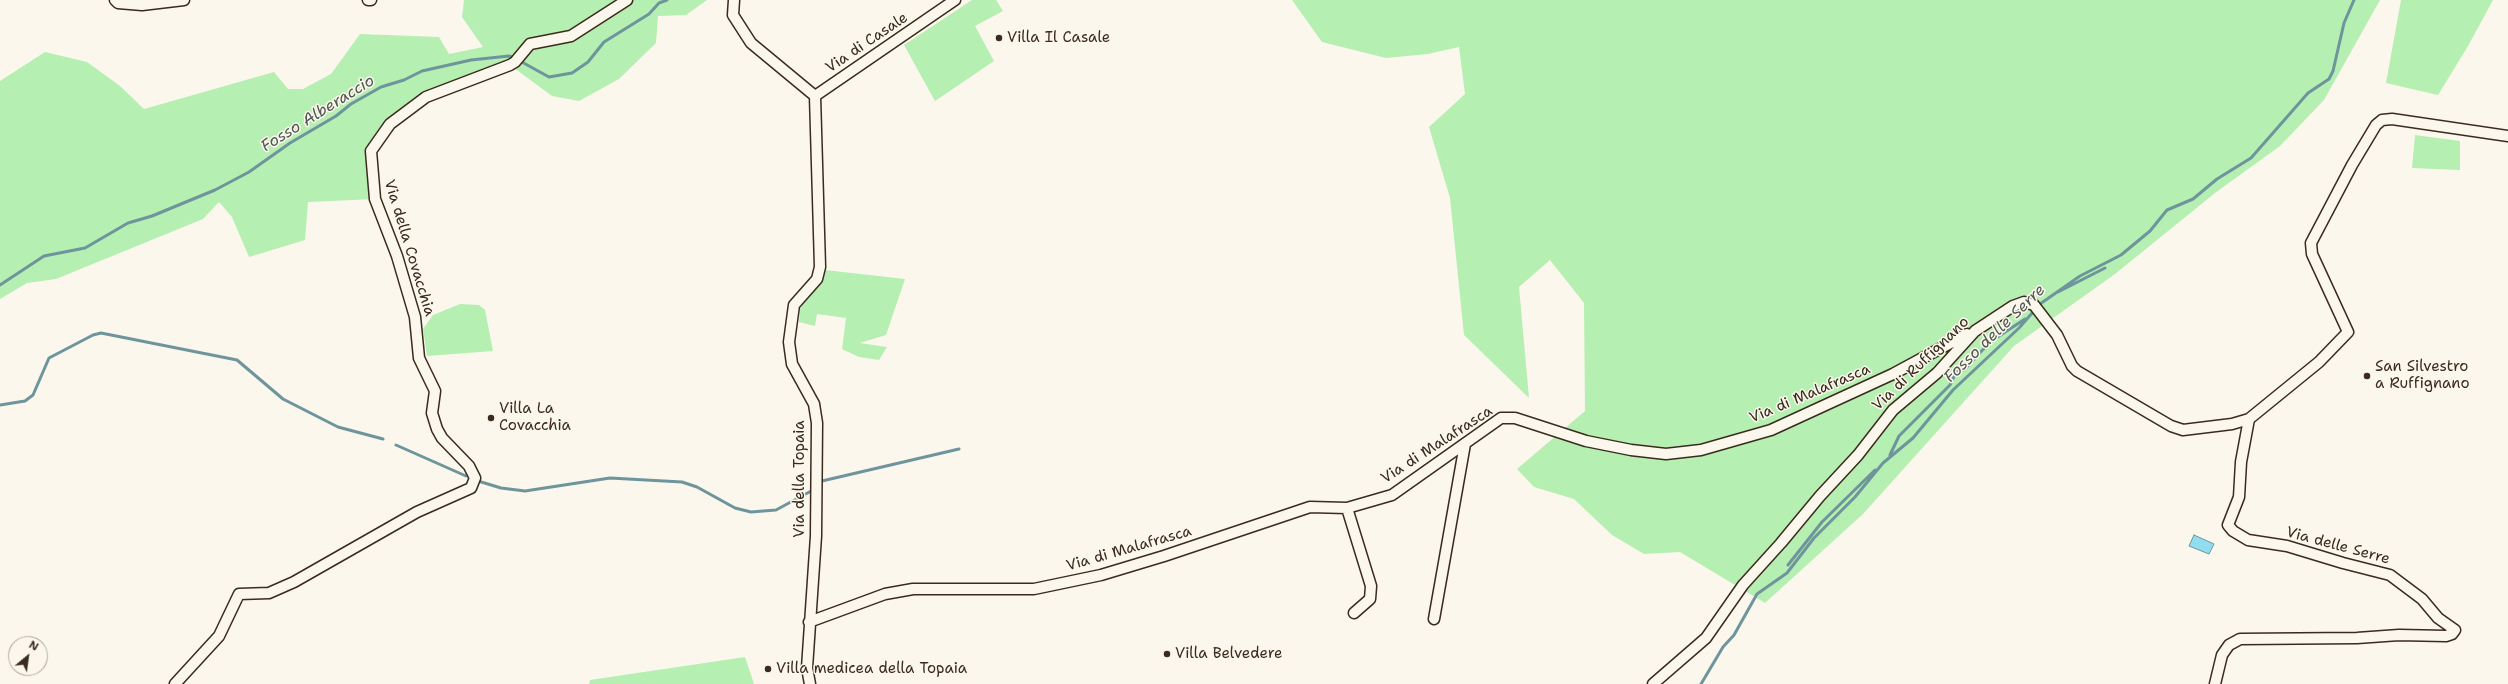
<!DOCTYPE html>
<style>
body{margin:0}
#map{position:relative;width:2508px;height:684px;overflow:hidden;background:#fbf7ec;font-family:"Shantell Sans",sans-serif}
canvas{display:block}
.north{position:absolute;left:8px;top:636px;width:40px;height:40px;box-sizing:border-box;background:#fbf7ec;border:1px solid #aea59a;border-radius:50%;rotate:29deg;font-size:11px;font-weight:700;line-height:16px;text-align:center;color:#3b2a1e}
.north::after{content:'';display:block;margin:auto;width:14px;height:18px;background:#3b2a1e;clip-path:polygon(50% 0,100% 100%,50% 72%,0 100%)}
</style>
<div id="map">
<canvas width="2508" height="684"></canvas>
<div class="north">N</div>
</div>
<script>
const context = document.querySelector('canvas').getContext('2d');
context.lineJoin = 'round';
function fillPath(path, color) {
  context.fillStyle = color;
  context.fill(path, 'evenodd');
}
function shape(rows) {
  const path = new Path2D();
  for (const r of rows) {
    path.moveTo(r[0], r[1]);
    for (let i = 2; i < r.length; i += 2) path.lineTo(r[i], r[i + 1]);
  }
  return path;
}
function trace(path, color, width, dash) {
  context.strokeStyle = color;
  context.lineWidth = width;
  context.lineCap = dash ? 'butt' : 'round';
  context.setLineDash(dash || []);
  context.stroke(path);
}
function label(font, color, halo, rows, align = 'center') {
  context.font = font + ' "Shantell Sans",sans-serif';
  context.lineWidth = 3;
  context.setLineDash([]);
  context.textBaseline = 'middle';
  context.strokeStyle = halo;
  context.fillStyle = color;
  for (const [text, x, y, turn = 0] of rows) {
    context.save();
    context.translate(x, y);
    context.rotate((+turn || 0) * Math.PI / 180);
    context.textAlign = isNaN(turn) ? turn : align;
    if (halo) context.strokeText(text, 0, 0);
    context.fillText(text, 0, 0);
    context.restore();
  }
}
fillPath(shape([
 [464,0,707,0,686,15,658,16,656,43,619,79,579,101,552,96,510,65,426,97,390,124,371,151,375,199,308,202,305,240,249,257,232,217,219,202,203,219,56,279,27,283,0,299,0,81,45,52,87,62,120,86,144,109,274,72,288,89,303,89,331,74,360,34,439,37,449,54,483,47,462,17],
 [972,0,996,0,1003,11,975,26,994,61,935,101,904,45],
 [1292,0,2380,0,2324,100,2280,146,2215,193,2115,274,2014,346,1863,514,1765,603,1680,552,1644,554,1612,535,1574,499,1534,487,1517,469,1585,411,1584,303,1550,260,1519,287,1529,398,1464,335,1450,198,1429,127,1465,94,1459,47,1428,54,1386,58,1322,42],
 [2401,0,2493,0,2468,46,2438,95,2386,83],
 [2415,135,2460,141,2460,170,2412,168],
 [825,270,905,279,886,335,860,343,887,347,879,360,859,357,842,349,846,318,817,314,815,326,799,322,800,309],
 [460,304,479,305,485,310,493,351,427,356,423,329,433,315],
 [745,657,754,684,589,684,590,680]
]), '#b6efb2');
const water = shape([
 [2194,535,2214,544,2209,554,2189,546,2194,535]
]);
fillPath(water, '#90ddf0');
trace(water, '#6e959c', 1);
trace(shape([
 [520,61,549,77,572,73,588,62,604,42,649,14,659,3,667,0],
 [0,285,44,256,85,248,128,223,152,216,215,190,249,172,290,143,336,116,351,104,381,87,404,80,422,71,471,60,509,56,515,58],
 [2058,292,2105,268],
 [0,405,25,401,33,395,49,358,93,335,101,333,237,360,283,399,338,427,383,439],
 [396,445,466,476],
 [1890,455,1899,436,1950,385,1957,370,1964,370,1990,342,2025,319],
 [478,481,501,488,525,491,610,478,682,482,697,487,735,508,751,512,776,510,813,490],
 [822,481,959,449],
 [1788,565,1822,522,1875,470],
 [1701,684,1723,647,1734,635,1757,594,1787,573,1814,538,1855,497,1883,463,1913,438,1953,390,2019,328,2040,304,2080,276,2121,255,2150,231,2167,210,2193,199,2217,179,2251,158,2308,93,2329,79,2333,71,2344,23,2354,0]
]), '#6e959c', 3);
const minor = shape([
 [115,0,118,3,142,5,184,0],
 [368,0,371,0],
 [734,0,733,15,751,43,815,96],
 [815,96,955,0],
 [1347,508,1371,586,1370,599,1354,613],
 [1434,619,1465,444],
 [809,622,885,594,913,589,1034,589,1101,575,1164,556,1310,507,1347,508,1392,495,1501,418,1515,418,1586,441,1631,450,1666,454,1701,450,1771,430,1893,374,1967,334],
 [175,684,219,636,239,594,269,593,294,582,417,512,471,488,475,478,469,466,442,438,437,429,432,413,435,391,419,358,415,317,397,256,375,199,371,151,390,124,426,97,510,65,515,62,530,44,571,36,627,0],
 [810,684,807,668,816,536,817,423,814,404,792,364,789,342,794,305,817,279,820,267,815,96],
 [1653,684,1706,638,1743,585,1781,543,1820,496,1858,455,1893,410,1937,373,1975,331,2013,306,2024,302,2034,305,2057,335,2072,366,2077,371,2171,426,2183,430,2232,424,2249,419,2319,362,2348,332,2312,254,2311,243,2352,165,2376,125,2382,120,2392,119,2508,136],
 [2215,684,2222,655,2229,645,2240,639,2357,638,2399,635,2446,636,2452,634,2455,630,2438,618,2422,599,2390,575,2343,563,2287,546,2248,540,2233,531,2228,525,2239,497,2241,462,2249,419]
]);
trace(minor, '#3b2a1e', 13);
trace(minor, '#fbf7ec', 10);
for (const [x, y, r, color] of [
 [999,38,4,"#3b2a1e"],
 [2367,376,4,"#3b2a1e"],
 [491,418,4,"#3b2a1e"],
 [1167,654,4,"#3b2a1e"],
 [768,669,4,"#3b2a1e"]
]) {
  const dot = new Path2D();
  dot.arc(x, y, r, 0, 2 * Math.PI);
  context.fillStyle = color;
  context.fill(dot);
  trace(dot, '#fbf7ec', 1.5);
}
label('15px', '#3b2a1e', '#fbf7ec', [
 ["Villa Il Casale",1007,38],
 ["San Silvestro",2375,367],
 ["a Ruffignano",2375,384],
 ["Villa La",499,409],
 ["Covacchia",499,426],
 ["Villa Belvedere",1175,654],
 ["Villa medicea della Topaia",776,669]
], 'left');
label('15px', '#3b2a1e', '#fbf7ec', [
 ["Via di Casale",867,43,-34],
 ["Via della Covacchia",409,248,73],
 ["Via di Ruffignano",1921,364,-44],
 ["Via di Malafrasca",1810,394,-23],
 ["Via di Malafrasca",1437,445,-33],
 ["Via della Topaia",800,479,-90],
 ["Via delle Serre",2338,546,15],
 ["Via di Malafrasca",1129,549,-16]
]);
label('italic 16px', '#505752', '#fbf7ec', [
 ["Fosso Alberaccio",318,114,-32],
 ["Fosso delle Serre",1995,334,-44]
]);
</script>
